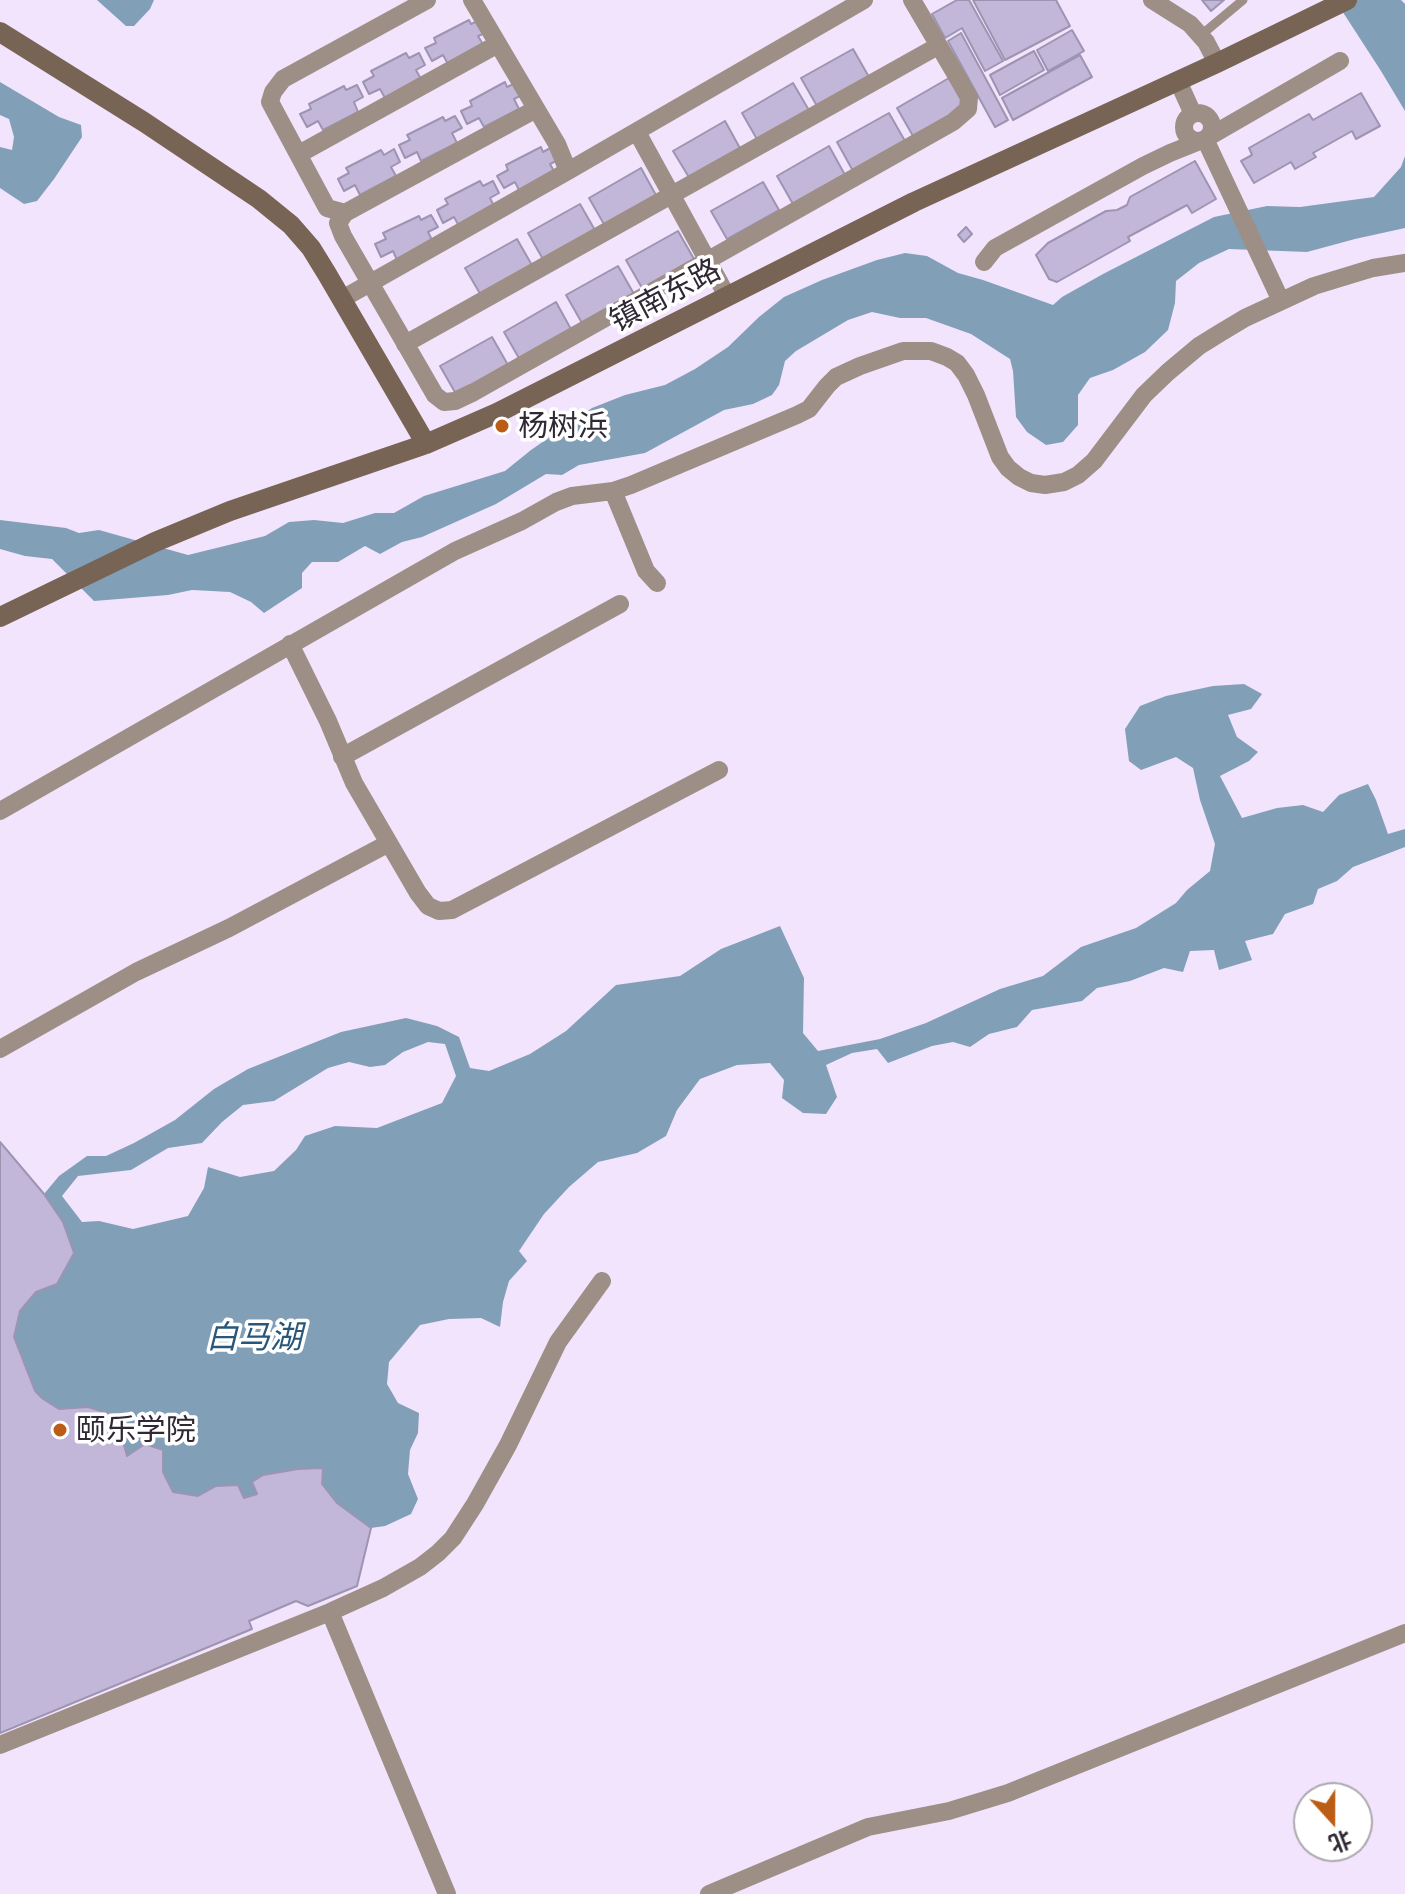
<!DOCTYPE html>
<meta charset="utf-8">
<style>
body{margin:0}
#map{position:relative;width:1405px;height:1894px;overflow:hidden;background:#f3e4fd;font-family:"Exo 2","Noto Sans SC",sans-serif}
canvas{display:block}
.north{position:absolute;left:1293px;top:1782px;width:80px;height:80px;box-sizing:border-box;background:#fff;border:2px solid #aca9ae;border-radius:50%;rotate:159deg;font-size:22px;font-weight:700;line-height:32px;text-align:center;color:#302935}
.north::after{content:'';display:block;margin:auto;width:28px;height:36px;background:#bb5d14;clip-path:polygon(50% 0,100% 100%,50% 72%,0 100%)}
</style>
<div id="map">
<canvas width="1405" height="1894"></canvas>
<div class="north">北</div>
</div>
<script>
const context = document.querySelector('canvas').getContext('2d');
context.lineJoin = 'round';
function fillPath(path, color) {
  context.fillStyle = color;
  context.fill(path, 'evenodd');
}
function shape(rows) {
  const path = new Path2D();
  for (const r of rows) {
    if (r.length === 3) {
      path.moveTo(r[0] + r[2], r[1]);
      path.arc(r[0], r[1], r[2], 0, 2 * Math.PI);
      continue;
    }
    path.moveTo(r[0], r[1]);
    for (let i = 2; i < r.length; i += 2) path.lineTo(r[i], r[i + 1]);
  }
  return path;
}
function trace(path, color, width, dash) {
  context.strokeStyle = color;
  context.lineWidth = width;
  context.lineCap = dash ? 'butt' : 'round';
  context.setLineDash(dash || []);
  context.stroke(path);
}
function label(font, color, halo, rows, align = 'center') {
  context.font = font + ' "Exo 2","Noto Sans SC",sans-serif';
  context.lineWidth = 7;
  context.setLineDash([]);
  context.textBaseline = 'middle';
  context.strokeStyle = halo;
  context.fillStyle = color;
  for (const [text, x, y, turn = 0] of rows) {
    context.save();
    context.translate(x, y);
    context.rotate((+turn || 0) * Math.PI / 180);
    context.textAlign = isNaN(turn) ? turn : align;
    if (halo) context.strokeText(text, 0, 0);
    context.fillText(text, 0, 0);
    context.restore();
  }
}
fillPath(shape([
 [97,0,154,0,150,9,134,26,126,26],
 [1335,0,1401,0,1405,4,1405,111,1381,71],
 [0,82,59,117,81,125,82,137,54,179,37,201,24,204,0,188,0,147,12,150,14,137,9,119,0,115],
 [1405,156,1405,228,1355,239,1307,252,1229,249,1199,263,1176,281,1175,303,1168,330,1145,352,1113,370,1090,378,1078,395,1078,425,1063,442,1046,445,1027,432,1016,417,1013,371,1010,359,971,334,926,318,900,318,872,312,848,320,796,351,785,361,779,385,772,395,753,404,724,410,645,453,579,465,562,475,546,474,496,504,422,537,402,542,380,554,365,546,338,562,312,562,302,573,302,588,264,613,251,602,230,592,192,590,168,595,94,601,52,559,25,556,0,549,0,520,66,528,79,533,99,530,188,555,265,536,289,522,314,520,343,523,375,513,394,513,424,496,505,471,531,450,592,408,625,395,665,385,695,369,728,347,759,317,784,297,822,280,877,260,905,253,927,256,958,273,983,280,1053,305,1062,297,1103,274,1214,217,1267,206,1300,207,1374,197,1401,167],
 [1244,684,1262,694,1251,709,1228,715,1237,737,1258,752,1249,761,1220,776,1242,818,1277,808,1303,805,1323,812,1339,795,1368,784,1376,800,1388,834,1405,829,1405,847,1353,867,1337,881,1318,889,1313,904,1285,914,1273,934,1245,941,1252,960,1219,970,1214,950,1190,951,1183,972,1164,968,1130,981,1097,988,1082,1001,1032,1010,1017,1027,989,1034,970,1047,953,1042,932,1046,888,1063,877,1049,852,1053,826,1065,837,1097,826,1114,803,1113,782,1098,784,1080,770,1063,737,1065,700,1079,677,1110,666,1136,637,1153,598,1162,569,1187,544,1214,519,1251,527,1261,509,1281,503,1302,500,1327,481,1318,449,1319,420,1325,389,1362,387,1384,398,1403,419,1413,418,1433,410,1450,408,1474,418,1499,411,1514,385,1526,371,1528,337,1503,322,1484,322,1468,298,1469,263,1475,252,1482,257,1494,244,1498,237,1485,216,1486,198,1496,173,1492,163,1472,163,1450,145,1444,127,1456,116,1416,88,1407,59,1409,43,1399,35,1391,14,1337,20,1311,36,1292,57,1284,73,1253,63,1222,44,1194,59,1176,87,1156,106,1156,134,1143,175,1120,214,1089,248,1069,341,1032,406,1018,437,1026,459,1037,470,1068,489,1071,530,1054,566,1031,616,985,680,976,721,949,780,926,804,978,803,1033,818,1051,880,1039,926,1023,1000,989,1043,976,1081,947,1136,928,1176,903,1187,890,1210,871,1215,844,1200,800,1193,768,1176,757,1141,770,1129,761,1125,729,1140,706,1166,696,1213,686],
 [428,1042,445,1044,456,1076,442,1103,377,1128,335,1126,305,1136,296,1150,274,1171,240,1177,208,1167,204,1188,188,1216,133,1229,99,1221,82,1222,62,1196,78,1176,131,1170,168,1148,202,1143,222,1122,243,1105,274,1101,328,1068,349,1062,370,1067,385,1065,403,1052]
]), '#829fb8');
const building = shape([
 [957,0,969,0,1003,61,985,71,962,28,945,38,932,14,957,0],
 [973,0,1056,0,1070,26,1005,60,973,0],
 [1202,0,1224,0,1211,11,1202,0],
 [482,19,488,32,478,36,484,46,448,64,443,55,432,61,425,48,436,43,434,38,469,20,471,24,482,19],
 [1072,30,1084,51,1048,71,1037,50,1072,30],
 [961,33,1008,120,995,127,948,41,961,33],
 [853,49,869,77,817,106,801,78,853,49],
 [1034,51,1044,70,1000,95,990,75,1034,51],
 [406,53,409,58,419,53,425,65,416,70,421,79,385,98,380,89,369,94,363,82,374,76,371,71,406,53],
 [1080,55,1092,77,1013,120,1002,98,1080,55],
 [949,78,965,107,913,136,897,108,949,78],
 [505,82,507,87,518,82,524,94,514,99,519,109,484,127,479,118,467,124,461,111,472,106,470,101,505,82],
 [793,83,810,112,758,141,742,113,793,83],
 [357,85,363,97,354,102,358,112,323,130,318,121,307,127,300,114,311,109,309,104,344,86,346,90,357,85],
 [1361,93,1380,126,1356,139,1352,131,1313,153,1316,157,1295,169,1291,162,1254,183,1241,161,1252,155,1249,148,1309,114,1313,120,1361,93],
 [889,113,905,141,853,171,837,142,889,113],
 [455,116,462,128,452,133,457,143,421,161,417,152,405,158,399,145,410,140,407,135,443,117,445,121,455,116],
 [725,121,741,150,690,179,673,151,725,121],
 [554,146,560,159,550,164,555,173,520,192,515,182,504,188,497,176,508,170,506,165,541,147,543,152,554,146],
 [829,146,845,175,793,204,777,176,829,146],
 [394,149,400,162,391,167,396,176,360,195,355,185,344,191,338,179,349,173,346,168,381,150,384,155,394,149],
 [1195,161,1216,199,1192,213,1187,205,1128,237,1130,241,1057,282,1049,279,1036,255,1048,243,1106,211,1117,210,1127,205,1130,197,1195,161],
 [641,168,657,197,605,226,589,198,641,168],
 [480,181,483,186,493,181,499,193,490,198,495,208,459,226,454,217,443,223,437,210,448,204,445,199,480,181],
 [763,182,779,210,727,239,711,211,763,182],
 [580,204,596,232,544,261,528,233,580,204],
 [431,215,438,227,428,232,433,242,397,260,393,251,381,257,375,244,386,239,383,233,419,216,421,220,431,215],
 [966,227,972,234,964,242,958,235,966,227],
 [678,231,694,259,642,288,626,260,678,231],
 [517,239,533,267,482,297,465,268,517,239],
 [618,266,634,294,582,323,566,295,618,266],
 [556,302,572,331,520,360,504,332,556,302],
 [492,337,508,365,456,394,440,366,492,337],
 [0,1142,44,1194,63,1222,74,1253,57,1284,36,1292,20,1311,14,1337,35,1391,43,1399,59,1409,88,1407,116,1416,127,1456,145,1444,163,1450,163,1472,173,1492,198,1496,216,1486,238,1485,244,1498,257,1494,252,1482,263,1475,298,1469,323,1468,322,1484,337,1503,371,1528,357,1586,308,1606,296,1601,249,1621,252,1629,0,1733,0,1142]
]);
fillPath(building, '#c2b7d9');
trace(building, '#9d94b2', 2);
trace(shape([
 [1200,36,1243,0]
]), '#9d8f85', 9);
trace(shape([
 [472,0,557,144,568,171],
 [1152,0,1190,24,1206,42,1217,63],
 [1178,81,1193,114],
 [536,109,345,213,338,223,343,236,435,395,444,402,455,401,474,392,953,122,968,109,969,97,912,0],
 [1198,127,14],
 [637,132,727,296],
 [1205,139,1281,301],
 [299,154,498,44],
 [345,213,327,208,270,102,273,92,283,79,427,0],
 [984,262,995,248,1143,166,1170,153,1205,139,1340,61],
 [342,299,568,171,864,0],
 [405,344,938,46],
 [613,491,646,571,657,583],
 [290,644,328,721,354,783,418,893,428,906,439,911,452,910,719,770],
 [342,757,620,604],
 [0,811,455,551,522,521,556,502,572,496,613,491,631,485,797,415,809,409,827,386,836,377,860,366,903,351,931,351,947,357,957,363,966,375,976,395,1000,457,1008,468,1019,477,1031,483,1045,485,1064,482,1078,475,1094,461,1144,395,1168,372,1199,346,1220,333,1245,318,1314,286,1373,268,1405,263],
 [0,1049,136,972,229,928,389,843],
 [330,1612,447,1894],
 [0,1745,330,1612,383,1588,420,1567,438,1553,453,1538,475,1504,508,1445,558,1342,602,1281],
 [709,1894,868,1827,949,1811,1008,1793,1405,1633]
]), '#9d8f85', 18);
trace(shape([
 [0,32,144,122,259,199,291,225,311,248,327,274,426,444],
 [0,617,155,542,230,511,426,444,497,413,914,202,1217,63,1347,0]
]), '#776455', 20);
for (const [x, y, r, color] of [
 [502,426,8,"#bb5d14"],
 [60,1430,8,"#bb5d14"]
]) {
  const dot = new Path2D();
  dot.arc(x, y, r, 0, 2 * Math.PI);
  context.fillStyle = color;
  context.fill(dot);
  trace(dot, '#fff', 3);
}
label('30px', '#302935', '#fff', [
 ["镇南东路",665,295,-28]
]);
label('30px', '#302935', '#fff', [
 ["杨树浜",518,426],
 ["颐乐学院",76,1430]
], 'left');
label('italic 32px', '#29577b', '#fff', [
 ["白马湖",254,1337]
]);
</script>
